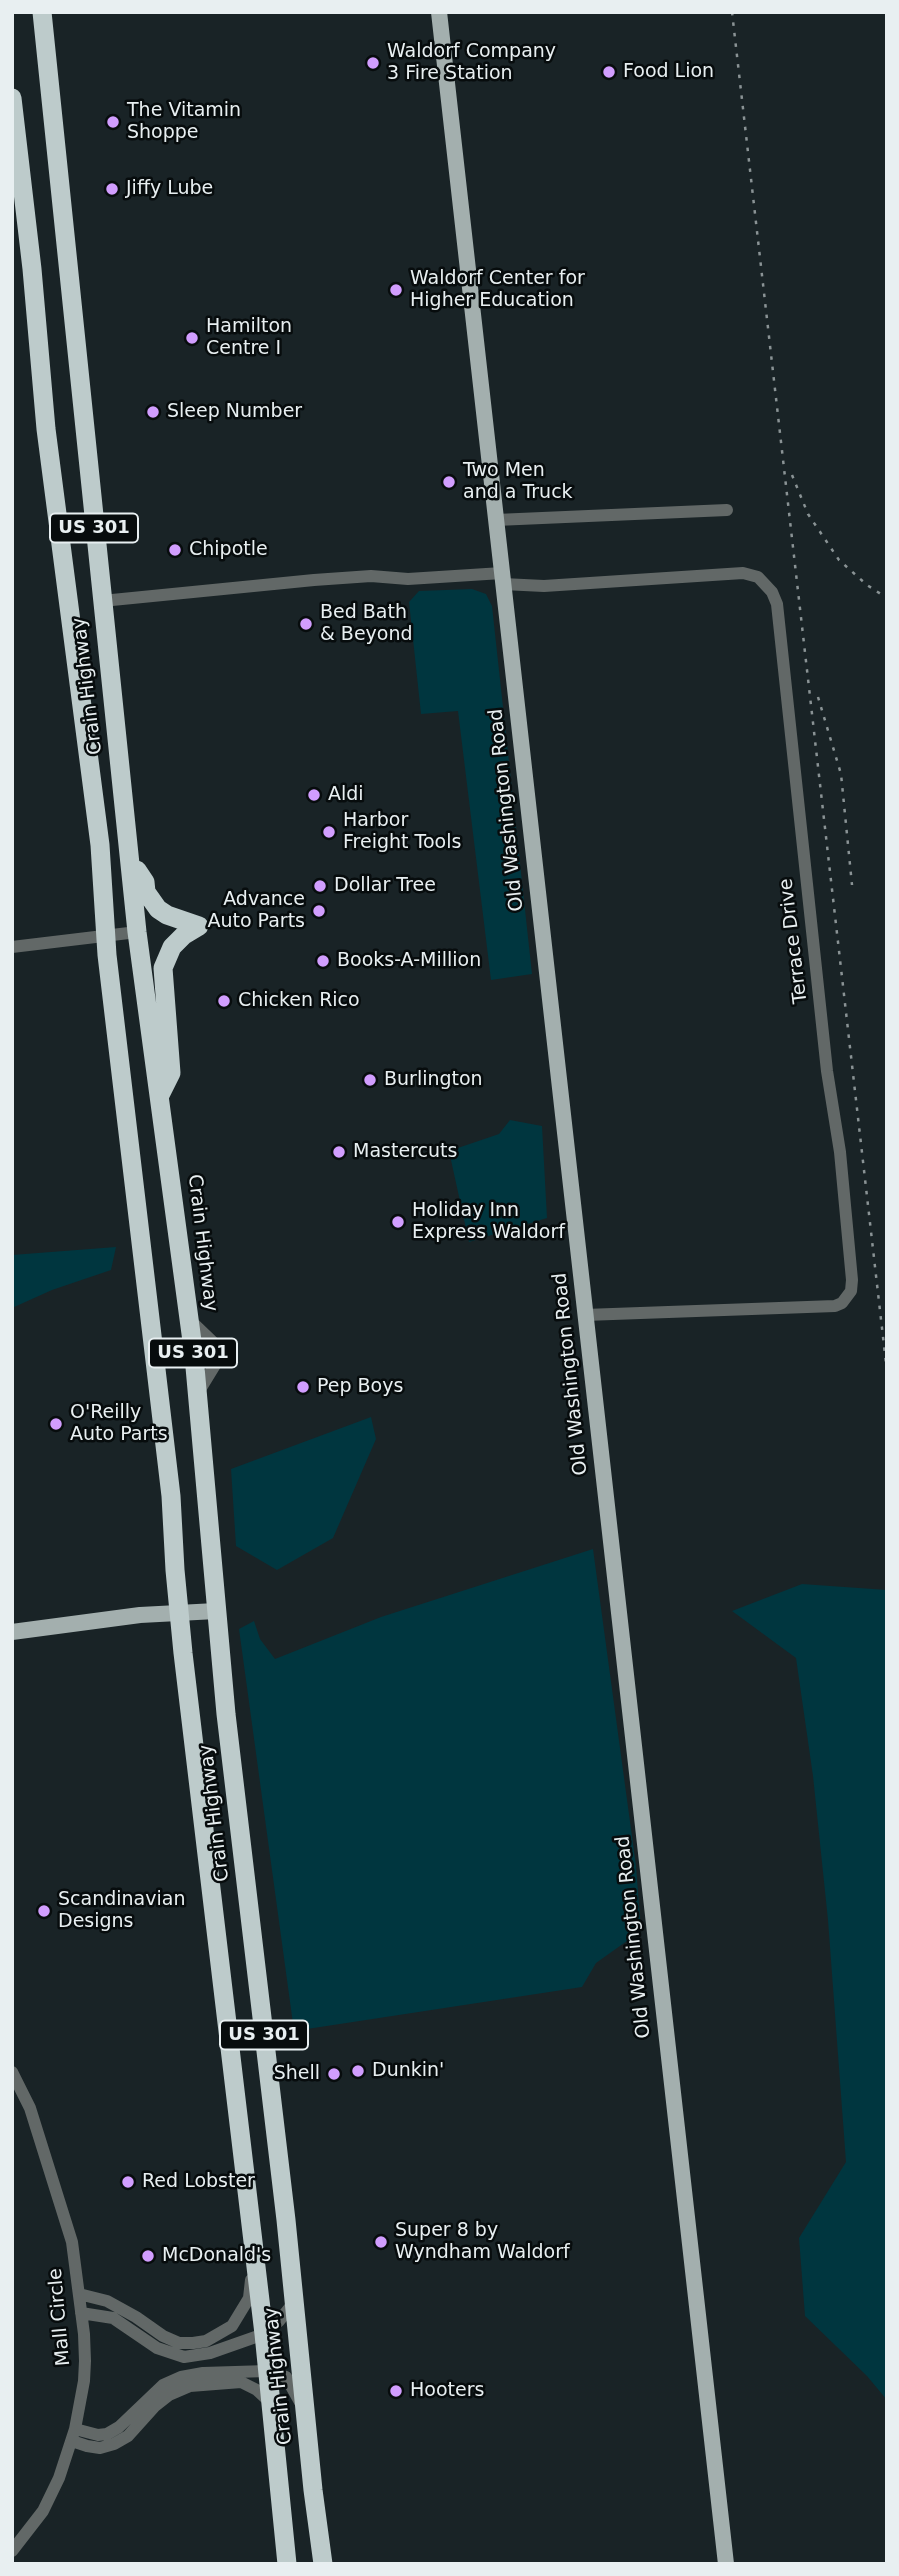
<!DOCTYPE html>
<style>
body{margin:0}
#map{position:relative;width:899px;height:2576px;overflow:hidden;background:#192326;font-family:"DejaVu Sans",sans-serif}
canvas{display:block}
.frame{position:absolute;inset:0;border:14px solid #e8eff1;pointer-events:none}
</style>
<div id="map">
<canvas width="899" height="2576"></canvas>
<div class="frame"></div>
</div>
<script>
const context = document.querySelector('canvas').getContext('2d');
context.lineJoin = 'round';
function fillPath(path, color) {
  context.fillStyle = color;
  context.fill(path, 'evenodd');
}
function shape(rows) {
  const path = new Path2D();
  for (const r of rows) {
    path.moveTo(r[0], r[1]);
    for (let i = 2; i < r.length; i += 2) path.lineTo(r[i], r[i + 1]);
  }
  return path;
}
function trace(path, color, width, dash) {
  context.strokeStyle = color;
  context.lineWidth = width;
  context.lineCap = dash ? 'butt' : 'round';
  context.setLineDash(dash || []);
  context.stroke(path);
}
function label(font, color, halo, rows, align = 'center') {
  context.font = font + ' "DejaVu Sans",sans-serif';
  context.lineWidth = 5;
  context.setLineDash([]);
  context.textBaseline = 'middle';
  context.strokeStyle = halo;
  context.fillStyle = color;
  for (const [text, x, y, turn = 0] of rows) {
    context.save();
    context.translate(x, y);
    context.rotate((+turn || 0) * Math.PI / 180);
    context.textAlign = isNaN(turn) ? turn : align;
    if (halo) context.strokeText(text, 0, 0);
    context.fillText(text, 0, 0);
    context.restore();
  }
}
fillPath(shape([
 [472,589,486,594,492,606,532,974,491,980,458,711,421,714,409,602,419,591],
 [510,1120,542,1126,547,1218,469,1242,449,1151,499,1134],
 [116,1247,111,1270,52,1290,12,1308,12,1255],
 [371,1417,376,1439,333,1538,277,1570,236,1546,231,1469],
 [593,1549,636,1866,641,1931,596,1963,582,1987,294,2031,239,1629,254,1621,260,1639,275,1659,381,1617],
 [802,1584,887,1590,887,2400,867,2376,805,2316,799,2238,846,2162,828,1920,813,1776,796,1658,732,1611]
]), '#00363f');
trace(shape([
 [496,520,727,510],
 [503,584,544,586,743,573,758,577,772,592,777,604,827,1071,840,1152,852,1280,851,1291,842,1303,835,1306,585,1315],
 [102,601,314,580,371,576,408,579,502,573],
 [12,947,137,932],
 [190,1320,215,1344,228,1349,218,1360,199,1391],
 [12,2072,30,2108,72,2242,84,2334,85,2361,84,2381,75,2429,59,2478,43,2511,12,2551],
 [79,2294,107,2301,136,2317,163,2336,179,2343,193,2343,206,2341,232,2326,249,2298,251,2280],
 [81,2313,113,2318,157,2348,184,2357,210,2353,264,2334,279,2321,295,2301],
 [75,2429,98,2435,107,2434,119,2427,163,2385,181,2377,203,2373,267,2371,286,2377,300,2402],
 [72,2441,87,2446,100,2448,114,2444,128,2436,155,2406,169,2395,190,2386,241,2382,257,2390,270,2402]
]), '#626867', 12);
trace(shape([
 [439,12,726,2564],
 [12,1632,140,1615,216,1611]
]), '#a3afae', 16);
trace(shape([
 [42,12,137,932,194,1356,226,1714,286,2220,313,2490,323,2564],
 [12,98,32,269,46,429,100,845,107,955,171,1496,175,1570,183,1653,264,2334,287,2564],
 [137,870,145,882,146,892,158,909,167,915,199,926],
 [159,1097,171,1073,163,968,172,947,184,935,199,926]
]), '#bdcbcb', 19);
trace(shape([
 [732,12,887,1372],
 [792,475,808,514,839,560,867,585,887,598],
 [818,697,841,774,852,885]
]), '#8a9395', 2.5, [3.5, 7]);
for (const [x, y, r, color] of [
 [373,63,7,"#d19dfe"],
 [609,72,7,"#d19dfe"],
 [113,122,7,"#d19dfe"],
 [112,189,7,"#d19dfe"],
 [396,290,7,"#d19dfe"],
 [192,338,7,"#d19dfe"],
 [153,412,7,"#d19dfe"],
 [449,482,7,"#d19dfe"],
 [175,550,7,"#d19dfe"],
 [306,624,7,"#d19dfe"],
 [314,795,7,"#d19dfe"],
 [329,832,7,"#d19dfe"],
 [320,886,7,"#d19dfe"],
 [319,911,7,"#d19dfe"],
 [323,961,7,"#d19dfe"],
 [224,1001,7,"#d19dfe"],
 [370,1080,7,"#d19dfe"],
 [339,1152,7,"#d19dfe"],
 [398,1222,7,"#d19dfe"],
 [303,1387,7,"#d19dfe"],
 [56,1424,7,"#d19dfe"],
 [44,1911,7,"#d19dfe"],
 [358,2071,7,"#d19dfe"],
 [334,2074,7,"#d19dfe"],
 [128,2182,7,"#d19dfe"],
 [381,2242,7,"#d19dfe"],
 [148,2256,7,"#d19dfe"],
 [396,2391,7,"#d19dfe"]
]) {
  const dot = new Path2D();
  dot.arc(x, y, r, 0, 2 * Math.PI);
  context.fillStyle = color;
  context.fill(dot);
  trace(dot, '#070c0d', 2.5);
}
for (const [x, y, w] of [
 [94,528,88],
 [193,1353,88],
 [264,2035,88]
]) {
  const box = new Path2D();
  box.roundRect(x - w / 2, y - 14.5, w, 29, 5);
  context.fillStyle = '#070c0d';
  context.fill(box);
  trace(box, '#e8eff1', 2);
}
label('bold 18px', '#e8eff1', null, [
 ["US 301",94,528],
 ["US 301",193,1353],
 ["US 301",264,2035]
]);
label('19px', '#e8eff1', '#070c0d', [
 ["Waldorf Company",387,52],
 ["3 Fire Station",387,74],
 ["Food Lion",623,72],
 ["The Vitamin",127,111],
 ["Shoppe",127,133],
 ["Jiffy Lube",126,189],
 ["Waldorf Center for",410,279],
 ["Higher Education",410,301],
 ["Hamilton",206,327],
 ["Centre I",206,349],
 ["Sleep Number",167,412],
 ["Two Men",463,471],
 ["and a Truck",463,493],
 ["Chipotle",189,550],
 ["Bed Bath",320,613],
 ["& Beyond",320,635],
 ["Aldi",328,795],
 ["Harbor",343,821],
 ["Freight Tools",343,843],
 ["Dollar Tree",334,886],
 ["Advance",305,900,"right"],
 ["Auto Parts",305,922,"right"],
 ["Books-A-Million",337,961],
 ["Chicken Rico",238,1001],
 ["Burlington",384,1080],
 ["Mastercuts",353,1152],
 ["Holiday Inn",412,1211],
 ["Express Waldorf",412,1233],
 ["Pep Boys",317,1387],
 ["O'Reilly",70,1413],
 ["Auto Parts",70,1435],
 ["Scandinavian",58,1900],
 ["Designs",58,1922],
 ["Dunkin'",372,2071],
 ["Shell",320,2074,"right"],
 ["Red Lobster",142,2182],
 ["Super 8 by",395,2231],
 ["Wyndham Waldorf",395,2253],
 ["McDonald's",162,2256],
 ["Hooters",410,2391]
], 'left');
label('19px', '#e8eff1', '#070c0d', [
 ["Crain Highway",88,686,-97],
 ["Old Washington Road",507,810,-96],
 ["Terrace Drive",794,941,-97],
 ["Crain Highway",202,1243,83],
 ["Old Washington Road",571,1374,-96],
 ["Crain Highway",215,1813,-97],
 ["Old Washington Road",634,1937,-96],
 ["Mall Circle",60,2317,-95],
 ["Crain Highway",279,2376,-96]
]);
</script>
